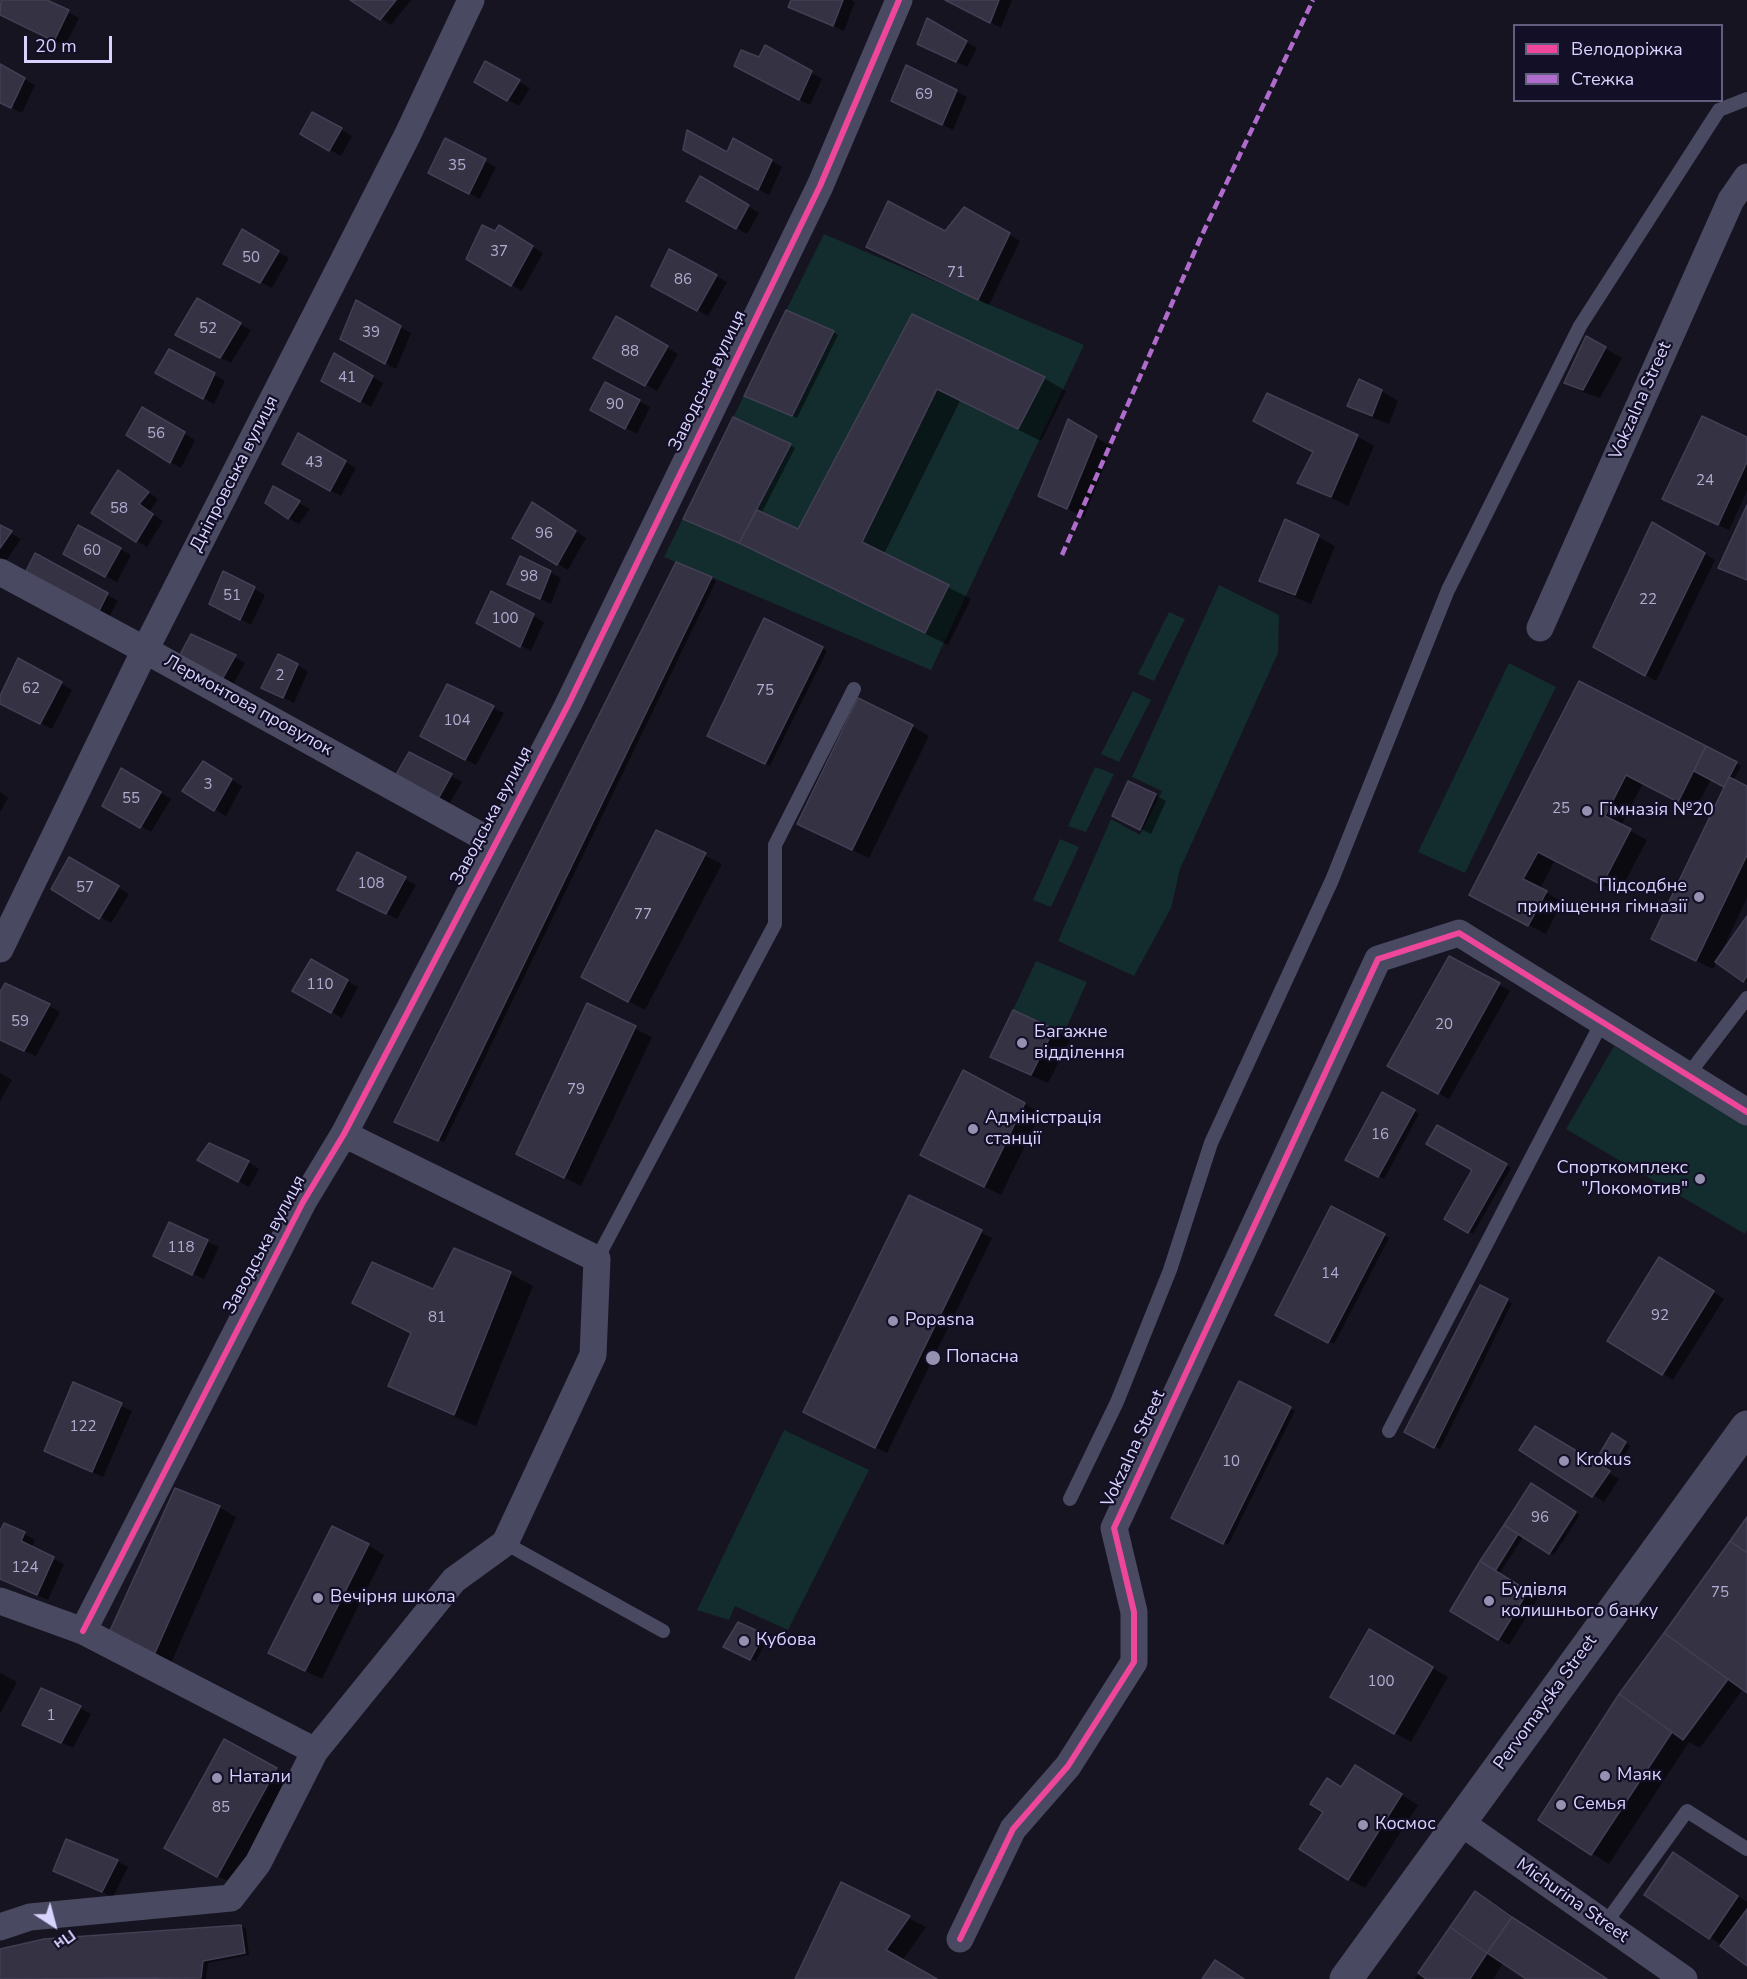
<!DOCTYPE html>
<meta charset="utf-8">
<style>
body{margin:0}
#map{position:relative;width:1747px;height:1979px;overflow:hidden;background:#161421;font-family:"Nunito Sans",sans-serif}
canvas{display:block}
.legend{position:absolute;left:1513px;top:24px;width:210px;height:78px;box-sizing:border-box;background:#130f26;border:2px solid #625e7d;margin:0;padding:8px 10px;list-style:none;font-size:18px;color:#d9d4ff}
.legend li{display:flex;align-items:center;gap:12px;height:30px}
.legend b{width:30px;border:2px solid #625e7d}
.north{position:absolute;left:24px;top:1895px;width:60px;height:60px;-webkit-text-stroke:4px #130f26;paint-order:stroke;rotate:144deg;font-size:16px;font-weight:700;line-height:24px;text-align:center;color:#d9d4ff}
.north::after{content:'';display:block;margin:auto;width:21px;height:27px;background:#d9d4ff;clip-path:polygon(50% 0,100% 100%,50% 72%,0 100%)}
.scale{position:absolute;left:24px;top:36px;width:88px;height:27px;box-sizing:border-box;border:3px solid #d9d4ff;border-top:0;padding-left:8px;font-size:18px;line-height:21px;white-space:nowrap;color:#d9d4ff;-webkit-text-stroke:4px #130f26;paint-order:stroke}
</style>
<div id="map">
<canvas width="1747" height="1979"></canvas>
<ul class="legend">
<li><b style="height:8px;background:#ed469a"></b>Велодоріжка</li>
<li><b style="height:8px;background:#b06ccc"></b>Стежка</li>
</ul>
<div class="north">Пн</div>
<div class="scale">20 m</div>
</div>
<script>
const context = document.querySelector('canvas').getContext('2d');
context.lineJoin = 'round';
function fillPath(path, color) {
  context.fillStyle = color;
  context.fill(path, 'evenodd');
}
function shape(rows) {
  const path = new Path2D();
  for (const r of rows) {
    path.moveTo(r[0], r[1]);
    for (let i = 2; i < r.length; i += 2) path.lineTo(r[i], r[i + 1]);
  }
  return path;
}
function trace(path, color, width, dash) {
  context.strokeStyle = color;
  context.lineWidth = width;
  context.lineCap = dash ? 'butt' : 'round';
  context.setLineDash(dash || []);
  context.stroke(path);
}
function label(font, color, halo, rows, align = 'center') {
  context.font = font + ' "Nunito Sans",sans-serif';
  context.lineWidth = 4.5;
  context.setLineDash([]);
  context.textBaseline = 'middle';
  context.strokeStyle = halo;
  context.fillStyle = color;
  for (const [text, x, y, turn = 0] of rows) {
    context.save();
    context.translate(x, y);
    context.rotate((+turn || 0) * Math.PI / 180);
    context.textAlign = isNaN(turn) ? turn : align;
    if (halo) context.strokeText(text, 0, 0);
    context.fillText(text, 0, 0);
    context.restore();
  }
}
fillPath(shape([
 [824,234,1084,345,931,670,664,557],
 [1219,585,1279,615,1278,653,1180,869,1171,908,1134,976,1058,941,1111,819,1140,835,1162,791,1132,777],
 [1169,612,1185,619,1154,681,1138,674],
 [1509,663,1556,687,1465,873,1418,852],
 [1133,691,1151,700,1119,762,1101,754],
 [1095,767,1114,774,1086,832,1068,826],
 [1060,839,1079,847,1051,907,1033,900],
 [1036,961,1087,982,1064,1033,1013,1010],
 [1614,1046,1747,1124,1747,1230,1745,1234,1566,1129],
 [784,1430,869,1470,788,1630,735,1606,729,1620,697,1610]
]), '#132c2d');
fillPath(shape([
 [3,0,44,0,79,18,65,46,0,14,0,6],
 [353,0,411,0,391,25],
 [793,0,851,0,855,2,844,31,790,6],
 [948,0,1012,0,1001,28],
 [927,20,977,48,967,67,919,44],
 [765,47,822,79,810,105,746,72,759,59],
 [486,63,530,88,519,106,476,82],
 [0,66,35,85,22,113,0,102],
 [956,91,967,97,953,130,904,106],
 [313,114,352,136,341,156,302,134],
 [446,140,496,167,480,199,440,179],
 [734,140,782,167,769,195,695,156,728,155],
 [701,178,759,213,747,234,688,200],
 [964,209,1020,241,989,305,878,252,945,233],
 [499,227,543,253,522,291,468,258],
 [242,231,289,258,272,288,236,270],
 [716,276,727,282,708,316,653,285],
 [197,300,251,330,231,363,187,341],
 [357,302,411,333,396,369,342,339],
 [913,316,1044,378,1066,391,1041,441,960,401,884,554,971,599,948,645,745,545,690,521,790,445,795,448,761,514,799,531],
 [617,318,678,354,657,391,605,363],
 [833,332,838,335,797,418,750,398],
 [1587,338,1622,358,1600,398,1583,392,1566,382],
 [334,355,383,383,371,407,323,380],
 [157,372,214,375,225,381,214,404],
 [1381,391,1398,401,1389,424,1365,415,1348,406],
 [639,401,650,407,637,434,592,409],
 [143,409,195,440,181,468,170,462],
 [1069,421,1112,447,1084,517,1040,495],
 [298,435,356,468,341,496,284,464],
 [1357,436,1374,446,1348,506,1299,482,1314,452],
 [1747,439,1747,491,1729,530,1675,505],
 [129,478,158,499,149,512,163,521,147,547,137,541],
 [273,488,310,509,299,524,288,518],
 [543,510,586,538,568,570,514,537],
 [1286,521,1335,546,1311,604,1278,590,1261,580],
 [1653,524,1715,560,1656,681,1595,646],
 [0,527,21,539,5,562,0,559],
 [79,527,131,555,117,582,75,560],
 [36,555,118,601,108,619],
 [550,572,561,578,551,604,520,589],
 [711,578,716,581,444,1142,400,1124],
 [254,589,265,595,251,625,211,603],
 [533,616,544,622,531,651,478,622],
 [822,648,827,651,770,766,713,738],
 [279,656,308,671,294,703,274,693],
 [235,657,245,663,231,688,189,666],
 [19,660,72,690,52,729,0,703],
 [1580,683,1741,766,1733,781,1747,787,1747,898,1721,953,1722,954,1747,918,1747,982,1717,961,1713,969,1653,939,1726,787,1711,779,1695,810,1643,783,1621,826,1647,840,1619,893,1555,860,1540,889,1562,902,1546,934,1487,904],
 [448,686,504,713,476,765,433,741],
 [912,726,929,736,869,858,815,833],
 [410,754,462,782,448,806,396,778],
 [204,763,242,786,226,816,184,790],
 [122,770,171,799,151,832,104,805],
 [0,792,8,798,0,812],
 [1155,795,1166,801,1151,834,1125,821],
 [657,832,722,864,645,1010,600,986],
 [357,854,416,885,397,919,350,895],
 [69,859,129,894,111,923,53,888],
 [1450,958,1510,991,1449,1099,1389,1066],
 [312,961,358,987,342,1018,294,990],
 [0,995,49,1006,60,1012,36,1056,0,1040],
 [588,1005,652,1037,581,1186,518,1154],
 [1053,1030,1070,1040,1048,1083,1009,1066,992,1056],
 [964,1072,1041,1113,1001,1195,922,1155],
 [0,1073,12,1080,0,1101],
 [1383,1094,1419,1114,1384,1179,1347,1159],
 [1437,1127,1511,1168,1473,1234,1446,1219,1474,1170],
 [200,1160,248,1162,259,1169,249,1187],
 [910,1197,992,1238,887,1453,815,1418],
 [1332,1208,1389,1238,1334,1344,1277,1314],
 [169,1224,219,1247,204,1279,166,1262],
 [454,1250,511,1274,533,1286,476,1426,412,1398,390,1385],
 [1670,1265,1724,1299,1673,1380,1609,1340],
 [1481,1287,1512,1303,1440,1449,1406,1431],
 [1240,1383,1295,1411,1228,1545,1178,1520],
 [74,1384,132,1411,103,1477,57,1456],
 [1535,1428,1619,1479,1604,1502,1593,1495],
 [1613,1436,1630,1446,1619,1465,1601,1454],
 [1532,1485,1580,1515,1554,1555,1524,1536,1499,1574,1538,1598,1509,1645,1452,1611],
 [219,1507,236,1517,171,1663,110,1635],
 [1747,1519,1747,1692,1743,1689,1700,1748,1689,1742,1609,1864,1540,1820],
 [24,1534,35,1540,31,1548,64,1564,48,1600,0,1579,0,1535],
 [368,1545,384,1555,322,1679,287,1662],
 [738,1624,768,1638,756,1661,730,1650],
 [1369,1631,1448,1677,1411,1742,1332,1697],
 [0,1673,17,1682,0,1714],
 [80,1708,91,1714,73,1748,34,1730],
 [225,1741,293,1779,234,1885,166,1847],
 [1372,1776,1418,1805,1365,1888,1348,1879,1342,1788],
 [117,1861,128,1867,113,1897,54,1871],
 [1690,1864,1747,1902,1747,1964,1710,1937],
 [842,1884,926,1927,902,1961,933,1979,796,1979],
 [1475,1893,1492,1902,1607,1979,1529,1979,1504,1962,1493,1979,1415,1979],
 [241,1926,246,1929,249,1955,208,1963,206,1979,0,1979,0,1950]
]), '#0007');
const building = shape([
 [1,0,47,0,69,10,54,41,0,15,1,0],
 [350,0,396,0,380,20,350,0],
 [791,0,843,0,833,26,788,7,791,0],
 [945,0,999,0,990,23,945,0],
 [927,18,967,41,956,62,917,44,927,18],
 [765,45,812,71,799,100,734,66,741,50,759,57,765,45],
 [485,61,520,80,507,101,474,82,485,61],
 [0,64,25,78,11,108,0,103,0,64],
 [906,65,957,90,942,125,891,101,906,65],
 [312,112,342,128,329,151,300,134,312,112],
 [687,130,727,152,733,138,772,160,758,190,683,150,687,130],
 [445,138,486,159,469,194,428,173,445,138],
 [700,176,749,205,736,229,686,201,700,176],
 [888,201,945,231,964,207,1010,233,978,300,866,247,888,201],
 [482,225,495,231,499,225,533,246,511,286,466,259,482,225],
 [242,229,279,251,260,283,223,264,242,229],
 [669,249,717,275,697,311,651,286,669,249],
 [197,298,241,323,220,358,175,335,197,298],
 [356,300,401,326,385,364,340,339,356,300],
 [786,310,834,331,792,416,744,396,786,310],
 [912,314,1045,377,1018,429,937,389,862,542,949,585,925,633,739,543,757,510,798,529,912,314],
 [616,316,668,346,645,386,593,358,616,316],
 [1586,336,1606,347,1583,390,1564,383,1586,336],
 [169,349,215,373,203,399,155,373,169,349],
 [334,353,373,376,360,402,321,381,334,353],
 [1359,379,1382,390,1372,416,1347,406,1359,379],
 [605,382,640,400,625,429,590,410,605,382],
 [1267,393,1358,435,1331,497,1297,483,1313,452,1253,421,1267,393],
 [142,407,185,432,170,463,126,435,142,407],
 [1702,416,1747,437,1747,462,1718,525,1662,499,1702,416],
 [733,417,791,444,739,543,683,519,733,417],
 [1068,419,1097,436,1067,509,1038,496,1068,419],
 [298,433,346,461,330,491,282,464,298,433],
 [118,470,149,492,139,504,153,514,136,542,91,513,118,470],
 [273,486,300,501,288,519,265,503,273,486],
 [532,502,576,531,557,565,512,538,532,502],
 [1747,505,1747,580,1718,568,1747,505],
 [1285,519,1319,535,1295,595,1259,581,1285,519],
 [1652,522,1705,553,1645,676,1593,647,1652,522],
 [0,525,12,531,0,548,0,525],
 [78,525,121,548,105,577,63,554,78,525],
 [35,553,108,593,97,615,23,577,35,553],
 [520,556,551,571,540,599,507,584,520,556],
 [676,562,712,577,438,1141,394,1122,676,562],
 [223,571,255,587,240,620,209,604,223,571],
 [491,591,534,614,520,647,476,623,491,591],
 [764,618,823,647,765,764,707,736,764,618],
 [191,634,236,655,220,683,177,660,191,634],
 [278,654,298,664,283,698,261,688,278,654],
 [18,658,62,682,40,724,0,704,0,696,18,658],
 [1579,681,1706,746,1678,802,1626,775,1605,816,1631,829,1602,885,1538,852,1523,879,1547,891,1528,926,1469,895,1579,681],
 [447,684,494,706,465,760,420,736,447,684],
 [858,698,913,725,852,850,797,824,858,698],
 [1706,746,1737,762,1724,787,1694,771,1706,746],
 [409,752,452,774,437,801,394,778,409,752],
 [203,761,232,779,214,811,182,791,203,761],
 [121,768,161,792,140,828,102,806,121,768],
 [1729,777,1747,786,1747,855,1696,961,1651,939,1729,777],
 [1128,781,1156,794,1140,830,1112,816,1128,781],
 [656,830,706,853,628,1002,581,977,656,830],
 [357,852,406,877,386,914,337,890,357,852],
 [69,857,119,886,99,919,51,889,69,857],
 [1747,916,1747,976,1743,982,1715,962,1747,916],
 [1449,956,1500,983,1438,1094,1387,1066,1449,956],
 [311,959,348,980,331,1013,292,991,311,959],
 [5,983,50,1004,24,1051,0,1040,0,992,5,983],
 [587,1003,636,1026,564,1178,516,1154,587,1003],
 [1013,1010,1054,1029,1031,1075,990,1057,1013,1010],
 [963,1070,1025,1103,984,1187,920,1155,963,1070],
 [1382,1092,1415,1110,1378,1177,1345,1160,1382,1092],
 [1437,1125,1507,1164,1468,1233,1444,1219,1472,1170,1426,1144,1437,1125],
 [209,1143,249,1161,238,1182,197,1160,209,1143],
 [909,1195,982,1230,875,1448,803,1412,909,1195],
 [1331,1206,1385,1234,1328,1343,1275,1315,1331,1206],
 [169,1222,208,1240,192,1275,153,1256,169,1222],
 [454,1248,511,1272,454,1415,388,1386,411,1333,352,1303,372,1262,433,1289,454,1248],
 [1659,1257,1714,1291,1662,1375,1607,1341,1659,1257],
 [1480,1285,1508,1299,1434,1448,1404,1432,1480,1285],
 [1239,1381,1291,1407,1223,1544,1171,1518,1239,1381],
 [73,1382,122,1403,92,1472,44,1451,73,1382],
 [1535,1426,1610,1471,1592,1497,1519,1450,1535,1426],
 [1612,1433,1626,1442,1613,1464,1599,1455,1612,1433],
 [1531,1483,1576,1512,1549,1554,1504,1525,1531,1483],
 [175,1488,220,1506,154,1655,108,1635,175,1488],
 [1747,1517,1747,1553,1730,1541,1747,1517],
 [4,1523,25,1532,21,1541,54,1557,37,1595,0,1579,0,1531,4,1523],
 [1504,1525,1518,1534,1495,1571,1480,1561,1504,1525],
 [332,1526,369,1544,305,1671,268,1653,332,1526],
 [1730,1541,1747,1553,1747,1693,1664,1633,1730,1541],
 [1480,1561,1528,1591,1498,1640,1450,1611,1480,1561],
 [738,1622,764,1634,750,1660,723,1647,738,1622],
 [1369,1629,1433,1667,1394,1734,1330,1697,1369,1629],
 [1664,1633,1728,1679,1683,1740,1619,1694,1664,1633],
 [41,1688,81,1706,61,1743,22,1725,41,1688],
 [1619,1694,1672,1732,1591,1855,1538,1820,1619,1694],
 [224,1739,277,1768,217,1877,164,1848,224,1739],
 [1355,1765,1402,1794,1348,1880,1299,1849,1323,1812,1310,1804,1327,1778,1341,1787,1355,1765],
 [66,1839,118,1860,102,1892,53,1871,66,1839],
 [1673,1852,1738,1896,1709,1939,1644,1895,1673,1852],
 [841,1882,910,1916,886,1950,937,1979,795,1979,841,1882],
 [1475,1891,1512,1917,1487,1953,1450,1927,1475,1891],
 [1747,1909,1747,1966,1720,1946,1747,1909],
 [1512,1917,1607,1979,1526,1979,1487,1953,1512,1917],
 [241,1925,245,1953,203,1961,201,1978,0,1979,0,1949,44,1939,241,1925],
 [1450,1927,1487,1953,1470,1979,1426,1979,1418,1973,1450,1927],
 [1215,1960,1244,1979,1202,1979,1215,1960]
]);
fillPath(building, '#343243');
trace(building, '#433f54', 1.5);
trace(shape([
 [1688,1075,1747,998],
 [597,1259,775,924,775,845,854,689],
 [1389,1431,1602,1022],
 [1070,1499,1117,1402,1170,1270,1211,1143,1332,880,1448,590,1580,326,1719,110,1747,99],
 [505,1543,663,1631],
 [1605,1924,1687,1811,1747,1849]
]), '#4a4962', 14);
trace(shape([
 [0,572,145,650,494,843],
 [1540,628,1731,200,1747,177],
 [0,949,145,650,408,134,471,0],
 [0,1601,83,1631,315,1751],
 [83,1631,303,1202,344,1134,568,705,820,186,899,0],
 [1460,1822,1684,1979],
 [0,1927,30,1917,231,1898,258,1863,315,1751,454,1580,505,1543,593,1355,597,1259,344,1134],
 [960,1939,1013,1829,1068,1766,1134,1662,1134,1612,1114,1528,1378,959,1459,933,1747,1112]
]), '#4a4962', 27);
trace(shape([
 [1346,1979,1747,1427]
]), '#4a4962', 33);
trace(shape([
 [1062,555,1201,237,1313,0]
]), '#b06ccc', 4.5, [9, 4.5]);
trace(shape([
 [83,1631,303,1202,344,1134,568,705,820,186,899,0],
 [960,1939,1013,1829,1068,1766,1134,1662,1134,1612,1114,1528,1378,959,1459,933,1747,1112]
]), '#ed469a', 6);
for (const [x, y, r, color] of [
 [1587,811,6,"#9591b1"],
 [1699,897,6,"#9591b1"],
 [1022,1043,6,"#9591b1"],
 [973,1129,6,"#9591b1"],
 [1700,1179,6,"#9591b1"],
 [893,1321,6,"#9591b1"],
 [933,1358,8,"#9591b1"],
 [1564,1461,6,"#9591b1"],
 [318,1598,6,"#9591b1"],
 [1489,1601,6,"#9591b1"],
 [744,1641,6,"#9591b1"],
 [1605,1776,6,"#9591b1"],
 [217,1778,6,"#9591b1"],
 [1561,1805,6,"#9591b1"],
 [1363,1825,6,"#9591b1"]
]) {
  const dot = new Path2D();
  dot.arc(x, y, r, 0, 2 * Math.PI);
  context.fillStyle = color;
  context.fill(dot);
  trace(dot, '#130f26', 2);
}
label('15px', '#b0acd0', null, [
 ["69",924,95],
 ["35",457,166],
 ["37",499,252],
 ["50",251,258],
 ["71",956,273],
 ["86",683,280],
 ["52",208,329],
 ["39",371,333],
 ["88",630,352],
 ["41",347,378],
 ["90",615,405],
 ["56",156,434],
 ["43",314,463],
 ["24",1705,481],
 ["58",119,509],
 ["96",544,534],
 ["60",92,551],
 ["98",529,577],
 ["51",232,596],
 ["22",1648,600],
 ["100",505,619],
 ["2",280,676],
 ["62",31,689],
 ["75",765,691],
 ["104",457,721],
 ["3",208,785],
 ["55",131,799],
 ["25",1561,809],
 ["108",371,884],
 ["57",85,888],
 ["77",643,915],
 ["110",320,985],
 ["59",20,1022],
 ["20",1444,1025],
 ["79",576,1090],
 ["16",1380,1135],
 ["118",181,1248],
 ["14",1330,1274],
 ["92",1660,1316],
 ["81",437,1318],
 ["122",83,1427],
 ["10",1231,1462],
 ["96",1540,1518],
 ["124",25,1568],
 ["75",1720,1593],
 ["100",1381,1682],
 ["1",51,1716],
 ["85",221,1808]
]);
label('18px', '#d9d4ff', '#130f26', [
 ["Заводська вулиця",708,381,-64],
 ["Vokzalna Street",1641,401,-66],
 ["Дніпровська вулиця",235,474,-63],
 ["Лермонтова провулок",248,706,29],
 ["Заводська вулиця",492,816,-62],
 ["Заводська вулиця",265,1245,-62],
 ["Vokzalna Street",1134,1449,-65],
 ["Pervomayska Street",1546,1703,-54],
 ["Michurina Street",1572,1901,35]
]);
label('18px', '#d9d4ff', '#130f26', [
 ["Гімназія №20",1599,811],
 ["Підсодбне",1687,887,"right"],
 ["приміщення гімназії",1687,908,"right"],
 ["Багажне",1034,1033],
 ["відділення",1034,1054],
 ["Адміністрація",985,1119],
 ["станції",985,1140],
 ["Спорткомплекс",1688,1169,"right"],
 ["\"Локомотив\"",1688,1190,"right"],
 ["Popasna",905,1321],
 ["Попасна",946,1358],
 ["Krokus",1576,1461],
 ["Будівля",1501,1591],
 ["колишнього банку",1501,1612],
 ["Вечірня школа",330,1598],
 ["Кубова",756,1641],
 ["Маяк",1617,1776],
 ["Натали",229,1778],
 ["Семья",1573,1805],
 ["Космос",1375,1825]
], 'left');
</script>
